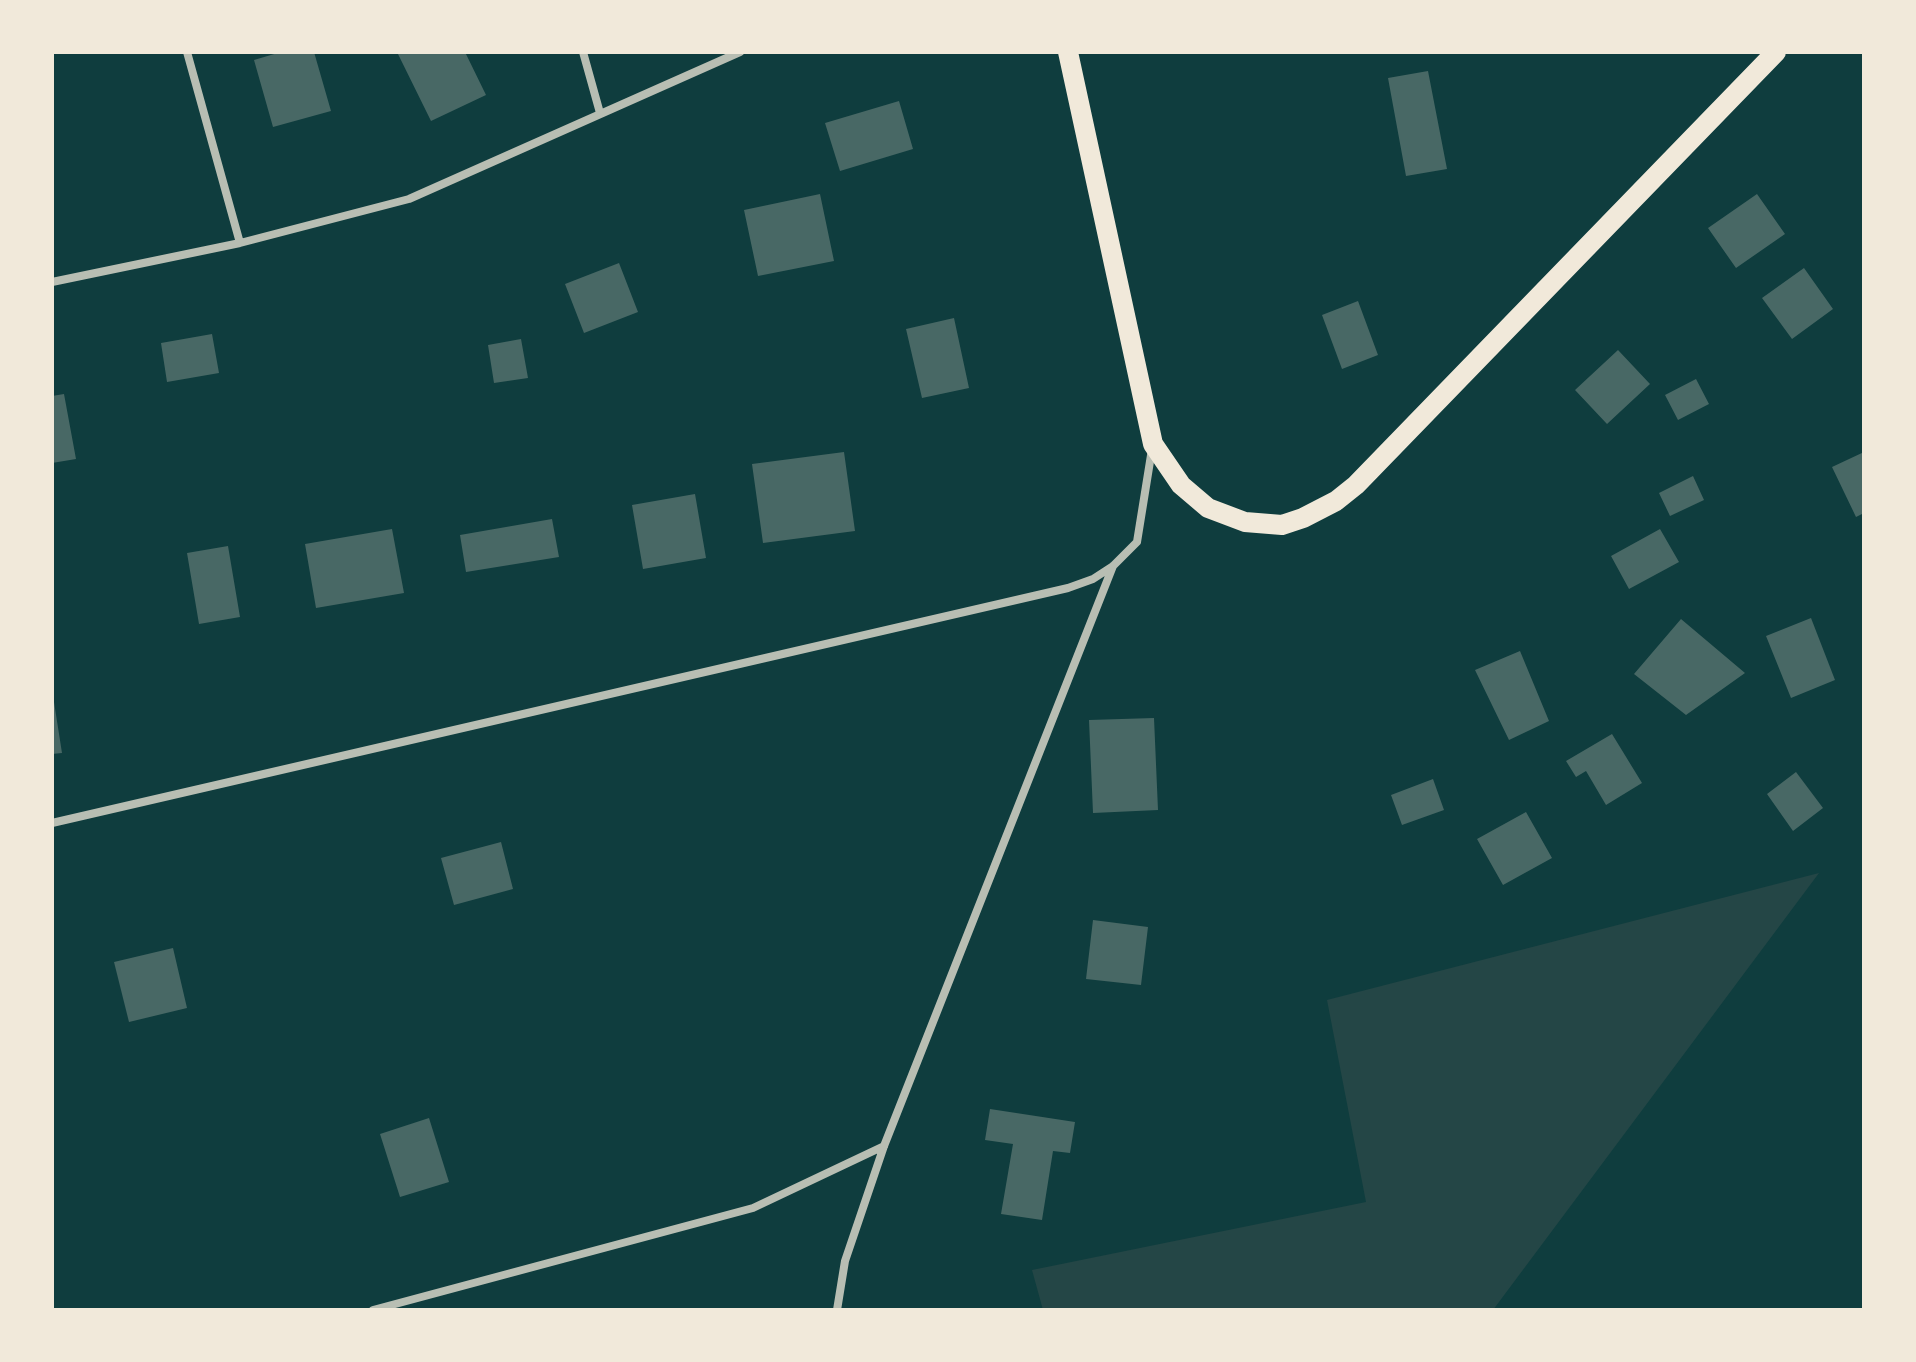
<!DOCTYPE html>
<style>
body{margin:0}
#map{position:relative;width:1916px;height:1362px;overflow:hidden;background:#0f3d3e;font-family:"Exo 2",sans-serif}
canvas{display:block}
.frame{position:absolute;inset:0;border:54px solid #f1e9da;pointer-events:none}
</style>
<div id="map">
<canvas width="1916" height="1362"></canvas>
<div class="frame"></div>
</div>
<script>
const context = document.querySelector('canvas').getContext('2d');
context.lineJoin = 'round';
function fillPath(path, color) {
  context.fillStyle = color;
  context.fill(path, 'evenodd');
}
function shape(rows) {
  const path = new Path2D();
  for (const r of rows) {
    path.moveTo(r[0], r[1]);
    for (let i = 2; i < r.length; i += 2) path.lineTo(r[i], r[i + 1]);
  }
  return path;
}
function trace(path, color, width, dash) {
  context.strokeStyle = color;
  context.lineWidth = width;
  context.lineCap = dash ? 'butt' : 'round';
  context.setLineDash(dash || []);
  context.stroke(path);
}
fillPath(shape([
 [1819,873,1493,1310,1043,1310,1032,1270,1366,1202,1327,1000]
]), '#244646');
fillPath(shape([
 [281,52,314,52,331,111,273,127,254,60],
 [397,52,465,52,486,95,431,121],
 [1428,71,1447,169,1406,176,1388,78],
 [899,101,913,149,840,171,825,123],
 [820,194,834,261,758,276,744,210],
 [1757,194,1785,234,1736,268,1708,228],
 [619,263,638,312,584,333,565,284],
 [1804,268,1833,309,1792,339,1762,298],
 [1358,301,1378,355,1342,369,1322,315],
 [954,318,969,388,922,398,906,329],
 [212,334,219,373,167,382,161,343],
 [521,339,528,378,494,383,488,345],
 [1618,350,1650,384,1607,424,1575,390],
 [1696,379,1709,404,1678,420,1665,395],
 [64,394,76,459,52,463,52,396],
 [844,452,855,531,763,543,752,464],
 [1864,452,1864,513,1856,517,1832,467],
 [1693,476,1704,500,1670,516,1659,493],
 [695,494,706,558,643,569,632,505],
 [552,519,559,557,466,572,460,535],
 [392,529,404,593,316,608,305,544],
 [1660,529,1679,562,1629,589,1611,556],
 [228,546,240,617,199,624,187,553],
 [1811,618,1835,680,1791,698,1766,636],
 [1681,619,1745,673,1686,715,1634,674],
 [1520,651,1549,721,1509,740,1475,670],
 [52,702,54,702,62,753,52,754],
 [1154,718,1158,810,1093,813,1089,720],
 [1612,734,1642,783,1606,805,1586,771,1576,777,1566,761],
 [1796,772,1823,808,1793,831,1767,794],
 [1433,779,1444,810,1402,825,1391,795],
 [1526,812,1552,858,1503,885,1477,839],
 [501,842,513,889,454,905,441,858],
 [1093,920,1148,927,1141,985,1086,979],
 [173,948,187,1008,129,1022,114,962],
 [990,1109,1075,1122,1070,1153,1053,1151,1042,1220,1001,1214,1013,1144,985,1140],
 [429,1118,449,1182,400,1197,380,1134]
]), '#486865');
trace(shape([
 [187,52,240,243],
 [583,52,600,113],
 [52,282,240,243,409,199,740,52],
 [52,823,1068,588,1093,579,1113,566,1137,542,1152,449],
 [373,1310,753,1208,884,1146],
 [837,1310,845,1261,884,1146,1113,566]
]), '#b8beb3', 8);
trace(shape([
 [1068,52,1153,444,1181,485,1208,508,1245,522,1282,525,1303,518,1336,501,1356,485,1776,52]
]), '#f1e9da', 20);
</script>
